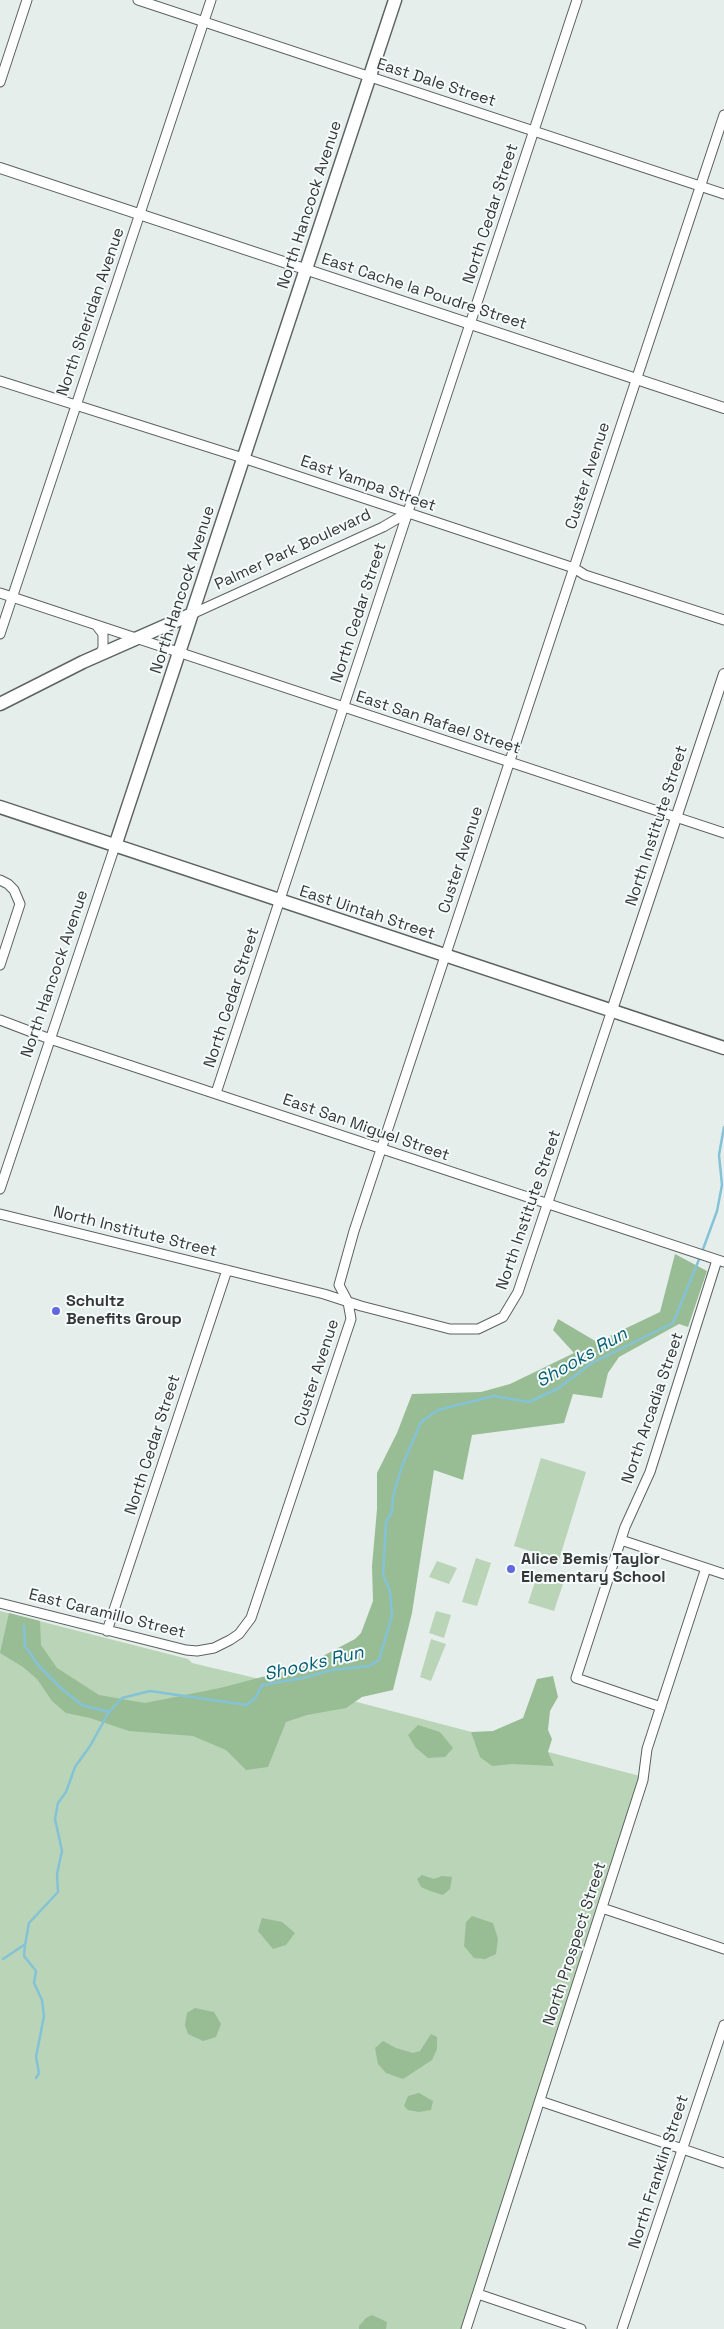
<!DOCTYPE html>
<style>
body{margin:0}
canvas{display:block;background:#e6eeec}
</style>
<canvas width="724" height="2329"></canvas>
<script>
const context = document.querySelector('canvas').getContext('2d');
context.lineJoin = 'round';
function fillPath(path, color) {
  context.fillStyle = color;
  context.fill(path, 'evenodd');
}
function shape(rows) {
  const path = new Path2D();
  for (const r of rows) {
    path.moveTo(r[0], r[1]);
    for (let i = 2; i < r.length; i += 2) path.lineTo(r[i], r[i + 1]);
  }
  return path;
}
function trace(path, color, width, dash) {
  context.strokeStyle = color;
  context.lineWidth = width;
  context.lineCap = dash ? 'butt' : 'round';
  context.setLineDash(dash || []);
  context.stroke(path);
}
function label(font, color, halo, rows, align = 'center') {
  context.font = font + ' "Space Grotesk",sans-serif';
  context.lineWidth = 4;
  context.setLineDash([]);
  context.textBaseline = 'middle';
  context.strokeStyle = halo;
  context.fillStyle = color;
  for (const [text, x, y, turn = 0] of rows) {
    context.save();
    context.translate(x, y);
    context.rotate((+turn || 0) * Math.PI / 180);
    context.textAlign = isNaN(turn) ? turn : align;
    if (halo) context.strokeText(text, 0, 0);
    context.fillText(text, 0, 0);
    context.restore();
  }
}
fillPath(shape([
 [541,1458,586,1472,559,1560,514,1546],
 [476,1558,491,1563,477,1606,462,1602],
 [437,1561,457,1568,449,1584,429,1577],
 [538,1573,564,1581,554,1611,528,1603],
 [0,1611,188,1659,192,1663,357,1702,640,1776,461,2329,0,2329],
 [436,1611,451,1615,444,1638,429,1633],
 [431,1639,446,1644,431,1681,420,1677]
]), '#b9d4b6');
fillPath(shape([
 [675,1254,707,1271,688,1327,679,1324,619,1357,608,1373,602,1398,573,1394,564,1423,472,1435,463,1480,434,1470,412,1613,393,1690,362,1697,346,1708,307,1715,286,1722,268,1767,246,1770,226,1750,193,1736,129,1731,90,1718,66,1713,52,1701,37,1679,23,1667,0,1653,9,1613,40,1621,41,1645,57,1668,99,1695,145,1703,220,1688,304,1666,355,1639,361,1633,373,1601,372,1566,377,1509,377,1473,397,1433,412,1394,481,1392,510,1384,574,1353,553,1330,558,1319,597,1342,660,1312],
 [553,1676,558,1697,550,1711,548,1730,552,1739,548,1752,554,1766,512,1764,492,1766,480,1757,471,1732,493,1731,523,1718,537,1679],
 [418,1725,440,1732,453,1748,445,1757,428,1758,415,1747,408,1735],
 [422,1875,434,1879,442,1876,452,1877,450,1889,443,1895,430,1891,421,1887,417,1879],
 [472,1916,493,1923,498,1939,496,1954,485,1959,474,1958,464,1946,466,1922],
 [262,1918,282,1922,295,1933,286,1945,273,1949,258,1931],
 [195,2008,214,2012,221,2024,216,2037,203,2041,188,2034,185,2025,187,2013],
 [431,2034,437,2037,437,2049,432,2060,403,2079,386,2073,378,2064,375,2048,383,2041,396,2048,413,2053,420,2051],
 [419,2093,433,2101,431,2110,419,2112,408,2110,404,2106,408,2096],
 [372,2315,387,2322,386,2329,359,2329,359,2326,366,2318]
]), '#98bd94');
trace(shape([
 [702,1252,717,1211,722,1185,719,1155,724,1127],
 [24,1626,25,1646,39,1666,62,1689,82,1705,109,1712],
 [3,1959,24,1945],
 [36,2078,39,2073,36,2057,44,2016,42,2000,34,1983,36,1971,24,1956,25,1945,29,1923,58,1892,57,1874,62,1851,55,1819,58,1803,66,1792,75,1767,90,1746,109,1712,122,1698,150,1691,247,1705,256,1697,262,1685,303,1678,332,1670,369,1666,379,1660,392,1616,390,1591,383,1575,386,1522,392,1512,393,1496,402,1466,421,1422,438,1410,494,1396,529,1402,557,1389,592,1363,673,1323,700,1257]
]), '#84c3d7', 2.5);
const minor = shape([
 [138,0,724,194],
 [0,82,27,0],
 [0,381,243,458,574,568,585,575,724,620],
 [0,593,724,833],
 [192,614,383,527,407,513],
 [97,626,103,634,103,648,100,654],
 [0,634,211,0],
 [0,880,8,884,14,890,20,904,0,965],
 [0,1020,50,1039,724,1262],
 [216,1093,577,0],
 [0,1189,115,846],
 [0,1214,324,1294,361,1306,450,1329,478,1329,503,1317,518,1292,612,1010],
 [621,1540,724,1574],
 [0,1603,186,1650,197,1651,214,1648,230,1640,239,1634,251,1618,351,1319,348,1302,339,1285,354,1231,724,115],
 [107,1631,227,1270],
 [661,1707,576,1678,625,1527,650,1472,717,1260],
 [602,1908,724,1949],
 [540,2101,724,2163],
 [478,2294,581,2329],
 [466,2329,643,1780,647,1749,706,1568],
 [622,2329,724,2025]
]);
const tertiary = shape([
 [0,168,724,408],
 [612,1010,724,674]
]);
const secondary = shape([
 [0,704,83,662,192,614],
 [0,807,724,1048],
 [115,846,395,0]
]);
trace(minor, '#5c6362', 11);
trace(tertiary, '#5c6362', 12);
trace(secondary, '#5c6362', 15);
trace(minor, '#fff', 9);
trace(tertiary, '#fff', 10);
trace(secondary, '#fff', 12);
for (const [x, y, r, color] of [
 [56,1311,5,"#6367e0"],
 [511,1569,5,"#6367e0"]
]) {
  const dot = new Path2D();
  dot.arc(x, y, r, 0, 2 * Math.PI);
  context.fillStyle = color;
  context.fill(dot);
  trace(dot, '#f4fbfa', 2);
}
label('16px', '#343736', '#f4fbfa', [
 ["East Dale Street",436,83,18],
 ["North Hancock Avenue",310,205,-72],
 ["North Cedar Street",491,214,-72],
 ["East Cache la Poudre Street",424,292,18],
 ["North Sheridan Avenue",91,312,-71],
 ["Custer Avenue",588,476,-72],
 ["East Yampa Street",368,484,19],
 ["Palmer Park Boulevard",293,550,-25],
 ["North Hancock Avenue",183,590,-72],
 ["North Cedar Street",359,613,-72],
 ["East San Rafael Street",438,723,18],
 ["North Institute Street",657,826,-72],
 ["Custer Avenue",461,860,-72],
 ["East Uintah Street",367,913,18],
 ["North Hancock Avenue",55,974,-71],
 ["North Cedar Street",232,998,-72],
 ["East San Miguel Street",366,1128,19],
 ["North Institute Street",529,1210,-71],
 ["North Institute Street",135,1232,14],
 ["Custer Avenue",317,1373,-72],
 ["North Arcadia Street",653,1408,-71],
 ["North Cedar Street",153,1445,-72],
 ["East Caramillo Street",107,1614,14],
 ["North Prospect Street",575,1944,-72],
 ["North Franklin Street",659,2172,-72]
]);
label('bold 16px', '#343736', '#f4fbfa', [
 ["Schultz",66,1302],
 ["Benefits Group",66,1320],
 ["Alice Bemis Taylor",521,1560],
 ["Elementary School",521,1578]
], 'left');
label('italic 18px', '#035e73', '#f4fbfa', [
 ["Shooks Run",582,1358,-30],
 ["Shooks Run",314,1664,-13]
]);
</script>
